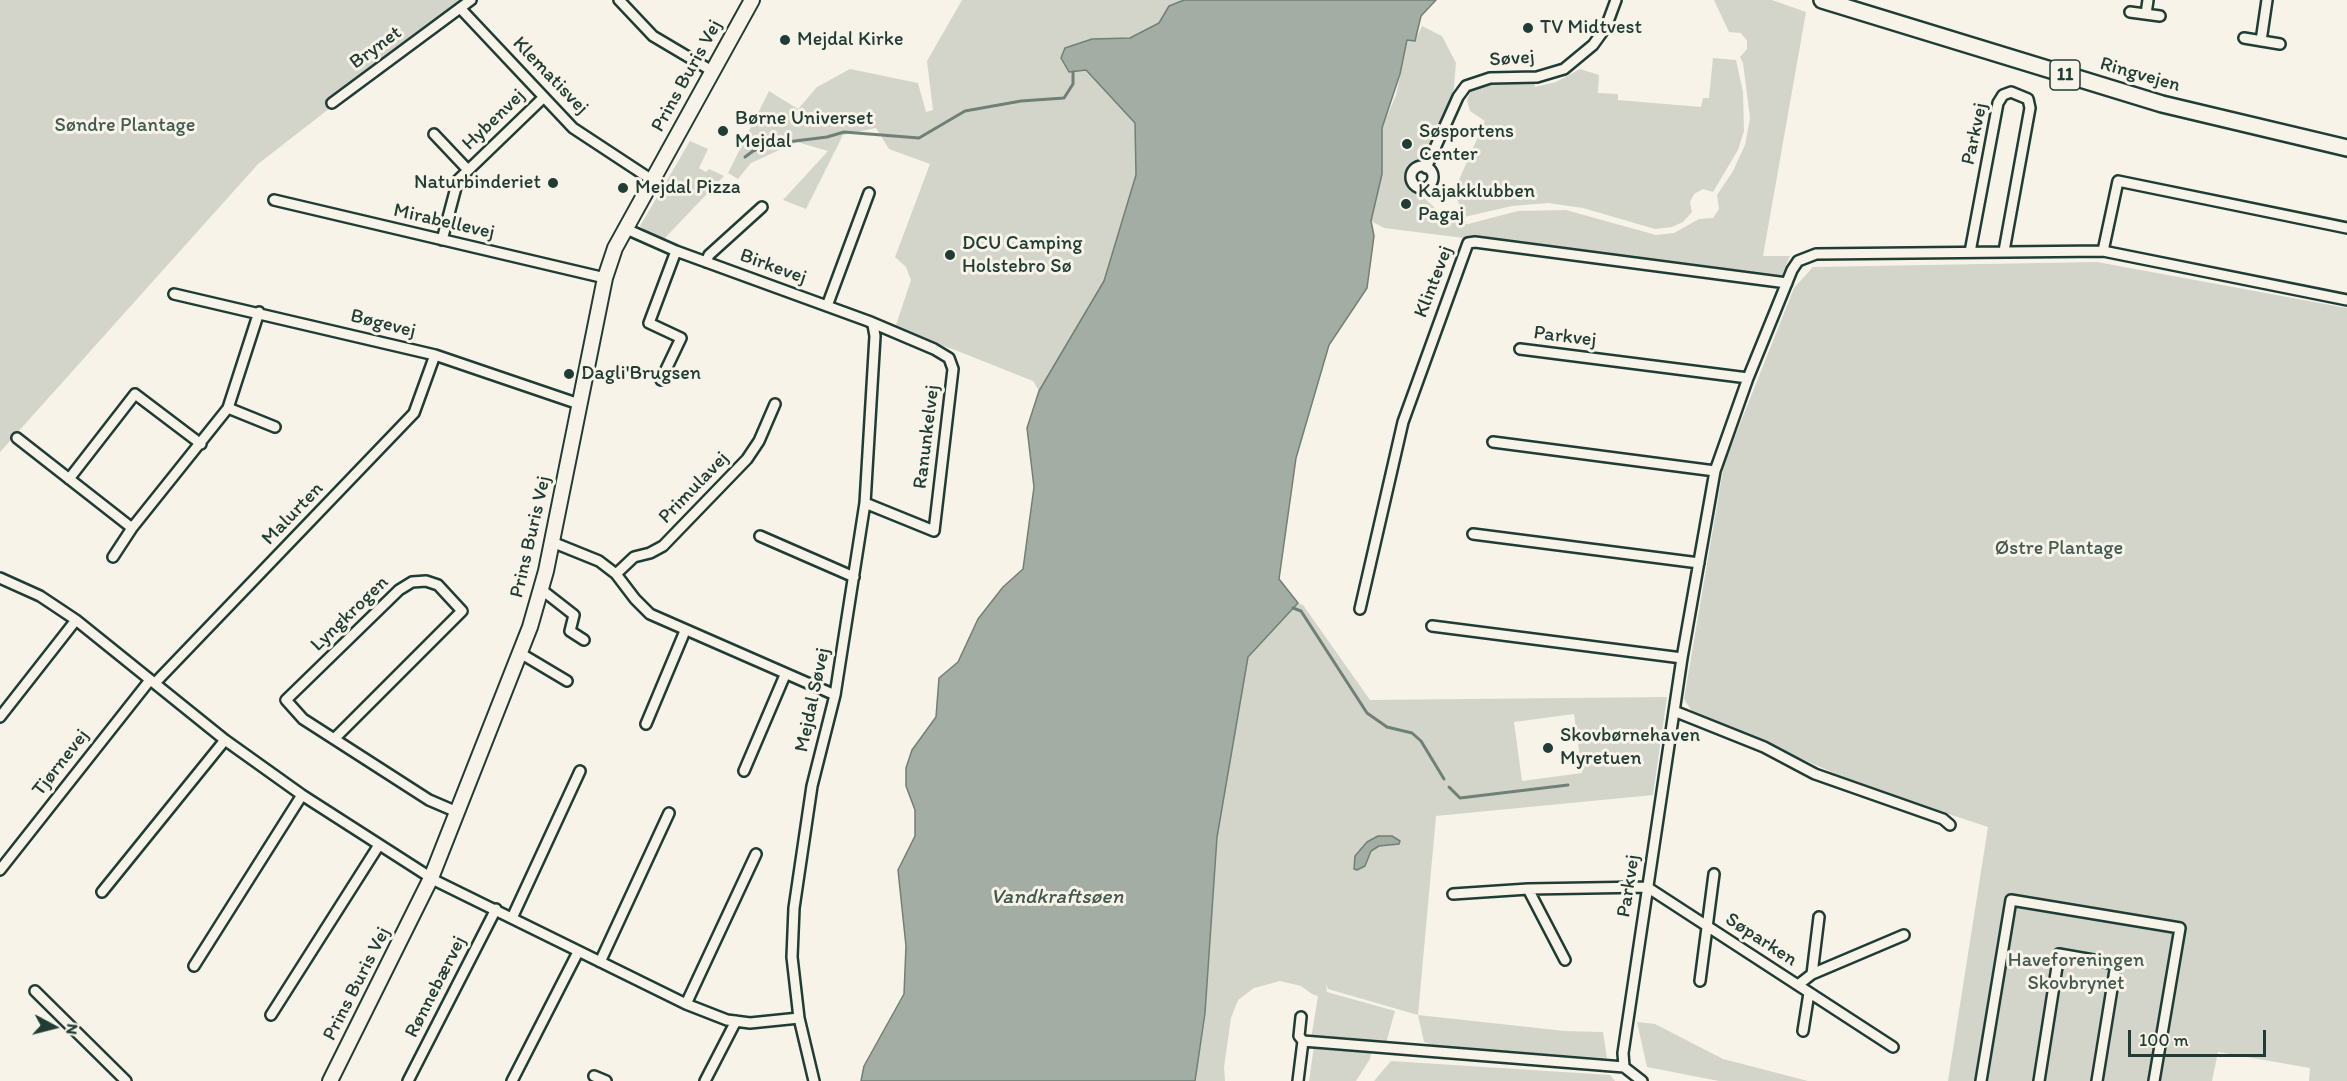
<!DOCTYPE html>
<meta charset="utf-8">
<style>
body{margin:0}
#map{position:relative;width:2347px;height:1081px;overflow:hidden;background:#f7f3e8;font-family:Itim,sans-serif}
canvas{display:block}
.north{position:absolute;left:24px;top:997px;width:60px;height:60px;-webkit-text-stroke:4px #f7f3e8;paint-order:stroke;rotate:97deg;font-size:16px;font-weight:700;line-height:24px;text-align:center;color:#1f3d34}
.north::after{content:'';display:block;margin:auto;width:21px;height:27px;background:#1f3d34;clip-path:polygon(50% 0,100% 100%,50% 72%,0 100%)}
.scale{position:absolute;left:2128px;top:1030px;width:138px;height:27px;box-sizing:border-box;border:3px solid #1f3d34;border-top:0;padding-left:8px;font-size:18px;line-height:21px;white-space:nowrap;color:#1f3d34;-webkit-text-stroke:4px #f7f3e8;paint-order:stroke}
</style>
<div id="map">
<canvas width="2347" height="1081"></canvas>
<div class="north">N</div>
<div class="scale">100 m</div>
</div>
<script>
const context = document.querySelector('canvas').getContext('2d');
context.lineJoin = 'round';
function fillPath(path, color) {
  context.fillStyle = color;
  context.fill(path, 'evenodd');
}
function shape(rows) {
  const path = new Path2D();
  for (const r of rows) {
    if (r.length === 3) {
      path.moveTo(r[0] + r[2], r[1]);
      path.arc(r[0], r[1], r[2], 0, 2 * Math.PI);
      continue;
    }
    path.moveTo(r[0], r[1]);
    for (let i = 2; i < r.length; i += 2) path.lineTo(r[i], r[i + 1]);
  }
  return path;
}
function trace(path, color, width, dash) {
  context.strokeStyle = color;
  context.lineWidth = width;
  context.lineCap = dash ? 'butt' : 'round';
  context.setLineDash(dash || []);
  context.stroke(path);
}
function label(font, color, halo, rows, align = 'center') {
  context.font = font + ' Itim,sans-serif';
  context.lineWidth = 6;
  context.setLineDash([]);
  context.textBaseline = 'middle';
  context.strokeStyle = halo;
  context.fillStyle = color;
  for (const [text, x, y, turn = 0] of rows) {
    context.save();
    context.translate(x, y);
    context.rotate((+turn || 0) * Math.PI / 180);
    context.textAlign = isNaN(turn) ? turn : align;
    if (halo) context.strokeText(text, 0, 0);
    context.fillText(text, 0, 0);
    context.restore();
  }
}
fillPath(shape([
 [0,0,469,0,258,164,0,452],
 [962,0,1184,0,1169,6,1159,23,1130,38,1092,39,1065,48,1064,55,1079,69,1086,70,1135,123,1136,175,1104,281,1039,391,1033,381,955,350,880,325,881,319,896,325,911,280,906,267,895,257,930,164,889,149,876,128,843,135,806,209,783,200,828,151,797,142,751,163,738,179,728,173,769,91,798,109,817,87,850,69,918,83,926,112,933,110,927,61],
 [1714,0,1772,0,1806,12,1763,256,1790,256,1781,278,1384,228,1371,221,1382,174,1382,128,1396,95,1408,39,1415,41,1422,26,1442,36,1456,63,1453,98,1425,160,1415,163,1408,173,1411,186,1435,208,1458,223,1468,224,1518,211,1566,210,1656,235,1674,233,1699,219,1713,218,1719,209,1717,195,1733,171,1745,145,1750,118,1743,63,1740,57,1747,49,1747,41,1741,33,1729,32],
 [1713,58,1736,60,1743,92,1744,131,1738,150,1713,192,1703,189,1694,194,1690,202,1692,212,1683,222,1672,227,1655,229,1583,208,1548,203,1512,206,1464,217,1454,191,1485,121,1470,111,1467,100,1472,88,1485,82,1534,80,1535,87,1556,82,1580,69,1599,75,1598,93,1618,94,1618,100,1701,107,1703,98,1709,98],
 [690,141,708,149,699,168,706,172,709,169,724,176,664,239,647,232,640,226],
 [2097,262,2347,308,2347,1081,2309,1081,2310,1068,2218,1052,2212,1081,1948,1081,1988,827,1861,785,1691,710,1684,699,1724,464,1794,288,1813,267],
 [1298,603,1303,605,1370,700,1667,697,1653,795,1436,816,1418,1015,1565,1031,1603,1032,1607,1058,1438,1047,1424,1042,1418,1015,1328,989,1326,984,1327,992,1395,1011,1386,1043,1382,1046,1311,1039,1318,996,1312,994,1301,986,1280,981,1254,988,1238,1000,1231,1018,1224,1067,1225,1081,1195,1081,1205,1013,1217,837,1248,657],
 [1574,714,1582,773,1522,781,1514,722],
 [1637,1022,1655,1024,1723,1059,1808,1081,1719,1081,1647,1067],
 [1314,1046,1371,1052,1370,1059,1356,1081,1309,1081],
 [1391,1061,1610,1075,1615,1081,1374,1081]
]), '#d3d5ca');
const water = shape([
 [1184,0,1436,0,1421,16,1415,41,1407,40,1400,74,1382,128,1382,174,1371,221,1374,236,1367,288,1329,345,1296,458,1279,579,1298,603,1248,657,1217,837,1205,1013,1195,1081,861,1081,864,1066,904,994,906,946,898,870,915,836,915,810,906,786,906,768,912,750,936,717,939,678,958,662,978,619,1003,587,1023,569,1034,487,1027,428,1039,391,1104,281,1136,175,1135,123,1086,70,1069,72,1061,58,1065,48,1092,39,1130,38,1159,23,1169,6,1184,0],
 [1378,836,1392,836,1400,841,1399,844,1379,846,1371,851,1365,866,1357,870,1354,869,1355,856,1367,842,1378,836]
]);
fillPath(water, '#a4ada3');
trace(water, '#6f8077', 1.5);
trace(shape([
 [745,157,753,151,771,144,827,137,844,132,919,138,965,111,1021,101,1064,98,1073,84,1073,72],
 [1293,608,1301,611,1367,713,1387,727,1412,733,1421,741,1444,779],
 [1449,787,1460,798,1568,785]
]), '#6f8077', 3);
const street = shape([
 [619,0,653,36,712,71],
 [460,8,573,128,652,180],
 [2130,12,2160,16],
 [2146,14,2148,0],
 [2244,38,2280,44],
 [2261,41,2267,0],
 [332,103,471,0],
 [434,134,468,170],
 [1422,177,11],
 [1426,168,1458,97,1466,86,1490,78,1537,77,1564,69,1593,45,1606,27,1616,0],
 [274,200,605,278],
 [624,228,676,251,868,321,934,349,949,358,953,369,934,531,865,503],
 [442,240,458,180,544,97],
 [2103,251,2118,181,2347,228],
 [1970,252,1998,103,2003,95,2011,92,2028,99,2030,108,2004,251],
 [706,262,709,255,762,207],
 [174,294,435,355,579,404],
 [827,306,869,193],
 [1520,349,1748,378],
 [661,380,681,338,649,323,676,251],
 [228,408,275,427],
 [17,438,132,528],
 [1493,442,1715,471],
 [69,479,135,394,201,444],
 [1473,534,1699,563],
 [760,536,854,577],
 [552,542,599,561,616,574,635,599,650,614,835,695],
 [113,557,132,528,228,408,259,312],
 [616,574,634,557,650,553,663,546,747,459,759,441,775,404],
 [0,578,40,596,76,620,225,740,302,795,436,881,686,1004,727,1020,750,1023,799,1018],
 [542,590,574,615,570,631,584,640],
 [1360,609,1403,422,1468,243,1475,242,1787,283],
 [1432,626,1682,658],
 [520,653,567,681],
 [155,683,414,413,435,355],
 [1674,711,1764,747,1815,774,1943,819,1950,825],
 [0,717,76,620],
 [646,724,685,631],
 [334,739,462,611,438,585,426,581,412,582,399,590,286,700,303,719,429,800,457,812],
 [744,771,785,675],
 [0,870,150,680],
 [1528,889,1565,960],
 [102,892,225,740],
 [1453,894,1528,889,1647,887,1893,1047],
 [512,918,580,771],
 [600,962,669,813],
 [194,966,302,795],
 [1812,974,1819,917],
 [1700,981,1714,874],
 [1798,985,1812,974,1904,935],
 [35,991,126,1081],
 [686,1004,756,854],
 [271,1015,379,845],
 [1803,1031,1809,993],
 [1303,1041,1624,1067],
 [594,1076,606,1081],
 [408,1081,496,909],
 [512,1081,578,952],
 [705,1081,736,1021],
 [814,1081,799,1018,792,957,794,908,812,786,835,695,865,503,875,336,873,325],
 [1298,1081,1303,1041,1299,1036,1301,1017],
 [1642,1081,1624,1067,1623,1053,1682,658,1715,471,1748,378,1792,270,1798,261,1816,254,2103,251,2347,300],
 [1981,1081,2011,900,2180,928,2154,1081],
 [2039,1081,2059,954,2116,964,2097,1081]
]);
const secondary = shape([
 [330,1081,431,878,530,627,546,571,605,278,615,248,752,0]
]);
const primary = shape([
 [1822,0,2162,104,2347,148]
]);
trace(street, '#1f3d34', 14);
trace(secondary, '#1f3d34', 18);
trace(primary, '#1f3d34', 20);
trace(street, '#f7f3e8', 9);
trace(secondary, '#f7f3e8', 14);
trace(primary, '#f7f3e8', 15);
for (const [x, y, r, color] of [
 [1528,28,6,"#1f3d34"],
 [785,40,6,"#1f3d34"],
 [723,131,6,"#1f3d34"],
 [1407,144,6,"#1f3d34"],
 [553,183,6,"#1f3d34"],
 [623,188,6,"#1f3d34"],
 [1406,204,6,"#1f3d34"],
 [950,255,6,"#1f3d34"],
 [569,374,6,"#1f3d34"],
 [1548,748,6,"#1f3d34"]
]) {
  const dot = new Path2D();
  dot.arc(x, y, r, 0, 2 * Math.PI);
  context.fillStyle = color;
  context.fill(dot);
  trace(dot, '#f7f3e8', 2);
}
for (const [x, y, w] of [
 [2065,75,30]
]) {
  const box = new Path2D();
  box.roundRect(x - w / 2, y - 15, w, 30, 4.5);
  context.fillStyle = '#f7f3e8';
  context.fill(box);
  trace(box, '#1f3d34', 1.5);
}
label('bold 18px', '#1f3d34', null, [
 ["11",2065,75]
]);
label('20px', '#1f3d34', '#f7f3e8', [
 ["TV Midtvest",1540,28],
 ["Mejdal Kirke",797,40],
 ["Børne Universet",735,119],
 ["Mejdal",735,142],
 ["Søsportens",1419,132],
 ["Center",1419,155],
 ["Naturbinderiet",541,183,"right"],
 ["Mejdal Pizza",635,188],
 ["Kajakklubben",1418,192],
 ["Pagaj",1418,215],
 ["DCU Camping",962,244],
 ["Holstebro Sø",962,267],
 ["Dagli'Brugsen",581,374],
 ["Skovbørnehaven",1560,736],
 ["Myretuen",1560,759]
], 'left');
label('20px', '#1f3d34', '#f7f3e8', [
 ["Brynet",376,48,-36],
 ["Søvej",1512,59,-4],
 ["Ringvejen",2140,75,16],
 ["Klematisvej",550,76,46],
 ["Prins Buris Vej",687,76,-61],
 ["Hybenvej",494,120,-44],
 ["Parkvej",1975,134,-78],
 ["Mirabellevej",444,222,13],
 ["Birkevej",773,267,20],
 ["Klintevej",1434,282,-69],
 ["Bøgevej",383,324,14],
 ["Parkvej",1565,337,7],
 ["Ranunkelvej",927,437,-83],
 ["Primulavej",694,488,-46],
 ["Malurten",293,514,-46],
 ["Prins Buris Vej",531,537,-77],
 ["Lyngkrogen",350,614,-44],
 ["Mejdal Søvej",813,700,-78],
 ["Tjørnevej",61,763,-52],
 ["Parkvej",1629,886,-81],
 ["Søparken",1761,940,33],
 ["Prins Buris Vej",357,984,-63],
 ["Rønnebærvej",436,987,-63]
]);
label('20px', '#435b52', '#f7f3e8', [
 ["Søndre Plantage",125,126],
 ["Østre Plantage",2059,549],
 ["Haveforeningen",2076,961],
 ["Skovbrynet",2076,984]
]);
label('italic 21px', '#405950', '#f7f3e8', [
 ["Vandkraftsøen",1057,898]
]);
</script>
